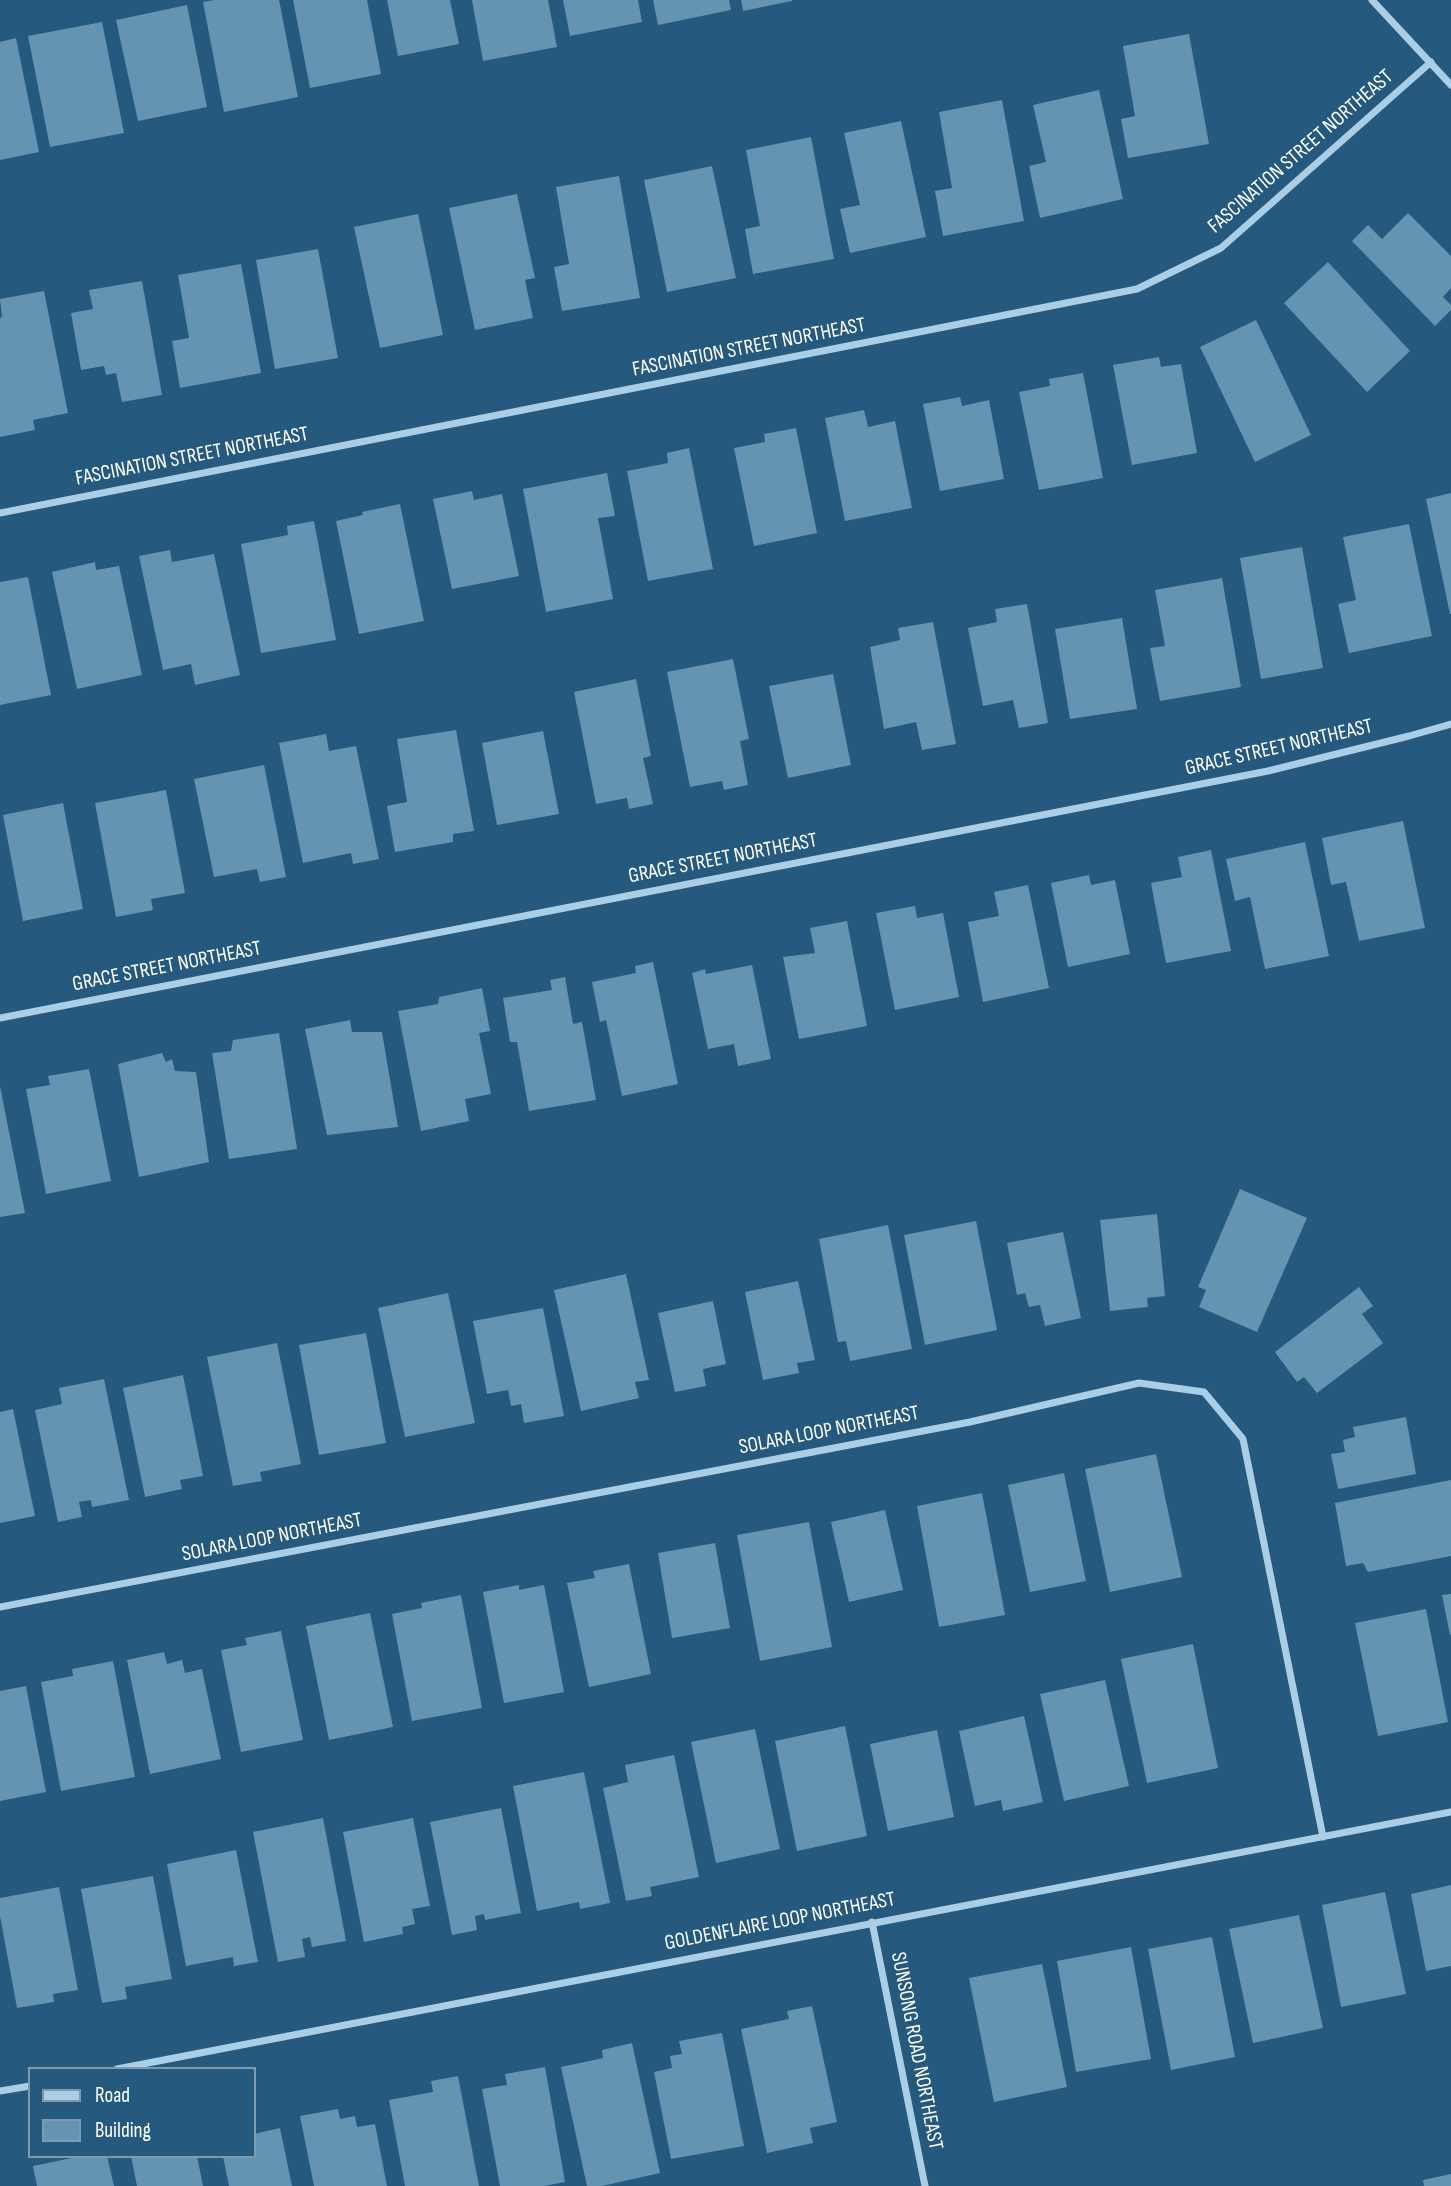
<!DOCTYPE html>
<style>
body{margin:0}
#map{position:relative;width:1451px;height:2186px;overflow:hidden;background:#25597d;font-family:"Sofia Sans Condensed",sans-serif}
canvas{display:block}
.legend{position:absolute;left:28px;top:2067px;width:228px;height:91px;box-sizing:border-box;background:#25597d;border:2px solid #7c9bb1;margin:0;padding:9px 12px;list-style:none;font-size:21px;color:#fff}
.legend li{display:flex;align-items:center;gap:14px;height:35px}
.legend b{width:35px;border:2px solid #7c9bb1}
</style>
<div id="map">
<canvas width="1451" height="2186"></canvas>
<ul class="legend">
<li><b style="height:9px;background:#aacee5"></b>Road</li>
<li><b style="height:19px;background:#6594b2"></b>Building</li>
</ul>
</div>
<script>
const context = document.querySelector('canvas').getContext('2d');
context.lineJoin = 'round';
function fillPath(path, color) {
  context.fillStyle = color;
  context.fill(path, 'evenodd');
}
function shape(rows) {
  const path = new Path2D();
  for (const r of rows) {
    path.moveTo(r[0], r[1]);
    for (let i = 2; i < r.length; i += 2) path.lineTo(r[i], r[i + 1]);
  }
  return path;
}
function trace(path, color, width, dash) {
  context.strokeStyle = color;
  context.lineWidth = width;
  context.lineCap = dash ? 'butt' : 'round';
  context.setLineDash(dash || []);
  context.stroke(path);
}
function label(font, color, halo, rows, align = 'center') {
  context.font = font + ' "Sofia Sans Condensed",sans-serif';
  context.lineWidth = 7;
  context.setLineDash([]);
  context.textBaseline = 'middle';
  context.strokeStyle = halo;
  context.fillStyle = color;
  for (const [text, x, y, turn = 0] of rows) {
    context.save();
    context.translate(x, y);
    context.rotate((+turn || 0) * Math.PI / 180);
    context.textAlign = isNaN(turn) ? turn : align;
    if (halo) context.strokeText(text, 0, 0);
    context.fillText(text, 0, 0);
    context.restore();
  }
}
fillPath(shape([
 [214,0,279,0,298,97,224,112,203,2],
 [293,0,367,0,381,74,310,88],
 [387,0,450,0,459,44,398,56],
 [472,0,548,0,557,47,483,61],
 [563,0,638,0,642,22,570,36],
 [653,0,729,0,731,10,658,25],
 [741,0,792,0,792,1,743,11],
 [187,5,207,107,138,121,116,20],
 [102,22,124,133,50,147,28,36],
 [1189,34,1209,144,1128,158,1121,119,1135,116,1123,46],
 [16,38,39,152,0,160,0,42],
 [1099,90,1123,199,1040,218,1029,166,1046,162,1033,105],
 [1002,100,1024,221,943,236,935,191,952,188,939,112],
 [901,121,926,237,850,253,840,209,860,205,844,133],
 [811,137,834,259,753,274,745,229,760,226,746,150],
 [712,166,736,278,667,292,644,180],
 [619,176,640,298,562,311,554,267,569,264,556,187],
 [517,194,535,278,525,280,533,318,475,330,449,208],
 [1408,213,1451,256,1451,288,1443,297,1451,305,1451,310,1435,326,1352,241,1368,225,1382,239],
 [418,214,443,335,380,348,354,227],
 [318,249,338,358,275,369,256,260],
 [1328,262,1410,351,1367,392,1284,303],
 [241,264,261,373,180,388,172,341,189,338,178,275],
 [142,281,162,395,122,402,116,373,106,375,104,366,81,370,71,313,93,309,89,290],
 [44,291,68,413,33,420,35,430,0,437,0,318,2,317,0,299],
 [1256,320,1311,435,1255,462,1200,347],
 [1159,357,1161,367,1181,364,1197,453,1132,465,1113,365],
 [1083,373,1103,478,1039,490,1019,392,1050,386,1049,379],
 [960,397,962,406,989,400,1004,479,940,491,923,404],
 [864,410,868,427,895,421,912,508,845,521,825,418],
 [796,428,817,533,754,546,734,448,765,442,764,434],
 [689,448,713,569,648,581,627,471,668,463,667,453],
 [607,473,615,516,598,518,613,599,546,612,523,489],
 [472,491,474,500,502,494,519,576,452,589,433,499],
 [1451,493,1451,614,1450,614,1426,499],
 [400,504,424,621,359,634,336,521,363,515,362,512],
 [314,521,336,640,261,653,241,544,288,535,287,526],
 [1409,524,1432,636,1349,653,1338,604,1356,600,1343,537],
 [1302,547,1323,668,1261,679,1240,558],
 [170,550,172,562,214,554,240,675,195,685,191,664,163,670,139,556],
 [95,562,96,570,119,566,142,675,77,689,52,572],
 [28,577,51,695,0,705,0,582],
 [1222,578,1241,687,1160,701,1150,648,1165,646,1155,590],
 [1027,604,1048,723,1019,728,1013,700,983,706,968,628,997,622,995,609],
 [1122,618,1137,709,1070,719,1055,629],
 [933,622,956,744,922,750,916,722,884,729,870,647,900,640,898,628],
 [733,659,749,739,740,741,748,785,724,790,722,781,690,787,667,672],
 [833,674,851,765,788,778,769,686],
 [636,679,651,756,643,758,653,804,629,809,627,798,596,804,574,692],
 [456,730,474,831,453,834,453,842,395,852,387,806,407,802,397,739],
 [543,731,559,814,497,825,482,743],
 [326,734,329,751,356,746,379,859,353,864,351,853,303,863,279,743],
 [264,765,286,877,260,882,257,869,214,877,194,779],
 [166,790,185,893,151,899,153,910,116,917,95,803],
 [63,803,83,909,23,921,3,815],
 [1403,821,1425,928,1359,941,1346,882,1331,885,1322,838],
 [1305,842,1329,956,1265,969,1250,897,1235,901,1226,859],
 [1211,850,1231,951,1166,963,1151,883,1182,877,1178,857],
 [1089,875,1091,885,1115,880,1130,954,1068,967,1051,883],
 [1028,885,1049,988,983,1002,968,922,999,916,994,892],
 [915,906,917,918,943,913,959,997,895,1010,876,913],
 [847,921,867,1026,799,1039,783,957,815,953,810,928],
 [653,962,678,1084,622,1096,606,1020,600,1022,592,982,636,973,635,966],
 [752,965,771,1059,738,1066,734,1044,708,1049,692,973,705,969,706,974],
 [565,977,573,1024,582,1022,596,1100,529,1111,517,1042,510,1042,503,998,552,990,550,980],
 [482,988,490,1031,479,1033,491,1094,465,1099,469,1121,421,1131,398,1011,438,1004,439,997],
 [350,1020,352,1032,382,1032,398,1127,327,1135,305,1029],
 [279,1033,297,1149,229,1159,212,1053,231,1051,233,1040],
 [162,1053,166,1062,172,1059,175,1071,196,1072,209,1162,139,1177,118,1064],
 [89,1069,111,1181,46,1194,26,1089,50,1085,48,1076],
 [0,1086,25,1213,0,1217],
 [1240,1189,1307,1218,1257,1332,1199,1307,1206,1290,1198,1287],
 [1157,1214,1165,1296,1147,1298,1148,1307,1110,1311,1100,1220],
 [976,1221,997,1330,925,1345,904,1235],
 [888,1225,912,1349,850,1361,846,1341,838,1342,819,1239],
 [1063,1232,1081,1318,1045,1326,1040,1305,1029,1307,1025,1293,1017,1295,1007,1243],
 [626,1274,649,1380,635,1382,639,1398,581,1411,554,1290],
 [798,1281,815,1360,797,1363,799,1373,763,1380,745,1292],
 [1359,1287,1373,1306,1362,1314,1383,1343,1317,1393,1304,1377,1297,1382,1275,1352],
 [448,1293,475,1423,405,1437,378,1308],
 [713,1301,726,1364,703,1369,706,1386,675,1392,658,1313],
 [543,1308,564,1416,524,1423,521,1404,511,1406,508,1390,487,1394,473,1321],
 [366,1333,386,1443,319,1455,299,1345],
 [277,1343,301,1464,260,1472,262,1481,233,1486,207,1357],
 [183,1375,203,1476,180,1480,182,1489,145,1497,123,1388],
 [104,1379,129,1500,92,1507,91,1500,79,1502,82,1517,58,1522,35,1410,62,1404,59,1388],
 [13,1409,35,1516,0,1523,0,1412],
 [1406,1417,1416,1474,1338,1489,1331,1454,1345,1452,1343,1440,1355,1437,1353,1427],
 [1156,1454,1182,1577,1110,1592,1085,1469],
 [1064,1473,1086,1581,1030,1592,1008,1485],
 [1451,1480,1451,1556,1368,1572,1363,1563,1346,1566,1335,1503],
 [982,1493,1005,1615,939,1627,917,1506],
 [885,1510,903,1590,849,1602,831,1522],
 [809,1522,832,1647,760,1661,737,1535],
 [715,1543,730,1628,672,1638,658,1553],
 [629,1564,651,1674,589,1687,567,1583,595,1578,593,1571],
 [519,1585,519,1590,544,1585,564,1692,504,1703,483,1592],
 [1451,1594,1451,1635,1450,1635,1442,1595],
 [461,1595,482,1708,412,1721,392,1614,422,1608,421,1603],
 [1426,1609,1448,1722,1378,1736,1355,1623],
 [370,1613,393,1727,329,1740,306,1626],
 [281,1631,303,1740,241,1752,221,1650,247,1645,245,1638],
 [1193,1644,1218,1768,1147,1783,1121,1659],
 [164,1652,167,1664,182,1660,185,1673,202,1669,221,1759,150,1774,127,1660],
 [113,1661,135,1777,61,1791,41,1682,73,1676,72,1669],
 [1105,1680,1129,1786,1064,1801,1040,1694],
 [26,1686,46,1792,0,1801,0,1691],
 [1024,1716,1043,1802,1003,1811,1001,1800,975,1806,959,1731],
 [845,1726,867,1836,797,1851,775,1741],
 [755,1729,780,1849,716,1863,691,1742],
 [937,1730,954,1817,888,1831,870,1744],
 [674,1755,699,1877,650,1887,652,1896,626,1901,603,1788,628,1782,625,1765],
 [584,1772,610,1903,580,1909,579,1902,537,1911,513,1786],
 [501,1808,521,1913,485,1920,484,1914,475,1916,477,1930,452,1935,430,1822],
 [323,1818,346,1941,312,1947,310,1937,302,1939,305,1957,278,1962,253,1832],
 [413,1818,430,1906,412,1909,415,1924,402,1927,403,1934,364,1942,343,1832],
 [236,1850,258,1962,234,1966,233,1957,186,1966,167,1864],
 [153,1876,172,1979,125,1987,127,1999,102,2003,81,1889],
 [1451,1885,1451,1966,1426,1971,1411,1894],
 [59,1887,78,1990,53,1994,54,2002,17,2008,0,1916,0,1898],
 [1385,1892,1406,1994,1341,2007,1322,1905],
 [1299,1915,1323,2028,1253,2043,1229,1929],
 [1212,1937,1235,2057,1171,2070,1148,1949],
 [1131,1947,1151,2059,1076,2072,1057,1961],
 [1042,1964,1067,2087,994,2102,969,1978],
 [812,2006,837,2122,810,2128,813,2143,767,2153,741,2029,789,2019,787,2011],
 [722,2033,744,2146,671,2159,654,2072,672,2068,670,2056,682,2054,679,2041],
 [632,2043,660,2173,602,2186,587,2186,561,2067,603,2058,602,2050],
 [545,2067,565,2182,544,2186,500,2186,482,2089,507,2085,505,2074],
 [458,2076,479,2186,405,2186,389,2100,433,2092,431,2081],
 [338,2109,340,2119,355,2116,357,2127,375,2124,387,2186,314,2186,300,2116],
 [280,2128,292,2186,229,2186,223,2156,254,2156,254,2134],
 [81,2156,107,2156,114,2186,37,2186,33,2166],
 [131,2156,197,2156,203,2186,137,2186],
 [1451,2174,1451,2186,1424,2186,1423,2180]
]), '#6594b2');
trace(shape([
 [1372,0,1451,85],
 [0,513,1137,289,1221,248,1431,62],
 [0,1018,1268,771,1409,736,1451,724],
 [0,1607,970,1422,1139,1383,1204,1392,1243,1439,1323,1837],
 [872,1922,925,2186],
 [117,2069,1451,1812],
 [0,2091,30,2086]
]), '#aacee5', 7);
label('21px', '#fff', '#25597d', [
 ["FASCINATION STREET NORTHEAST",1301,152,-41],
 ["FASCINATION STREET NORTHEAST",749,348,-11],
 ["FASCINATION STREET NORTHEAST",192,457,-11],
 ["GRACE STREET NORTHEAST",1279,748,-13],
 ["GRACE STREET NORTHEAST",723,859,-11],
 ["GRACE STREET NORTHEAST",167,967,-11],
 ["SOLARA LOOP NORTHEAST",829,1431,-11],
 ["SOLARA LOOP NORTHEAST",272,1538,-11],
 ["GOLDENFLAIRE LOOP NORTHEAST",780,1922,-11],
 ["SUNSONG ROAD NORTHEAST",916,2051,79]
]);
</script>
